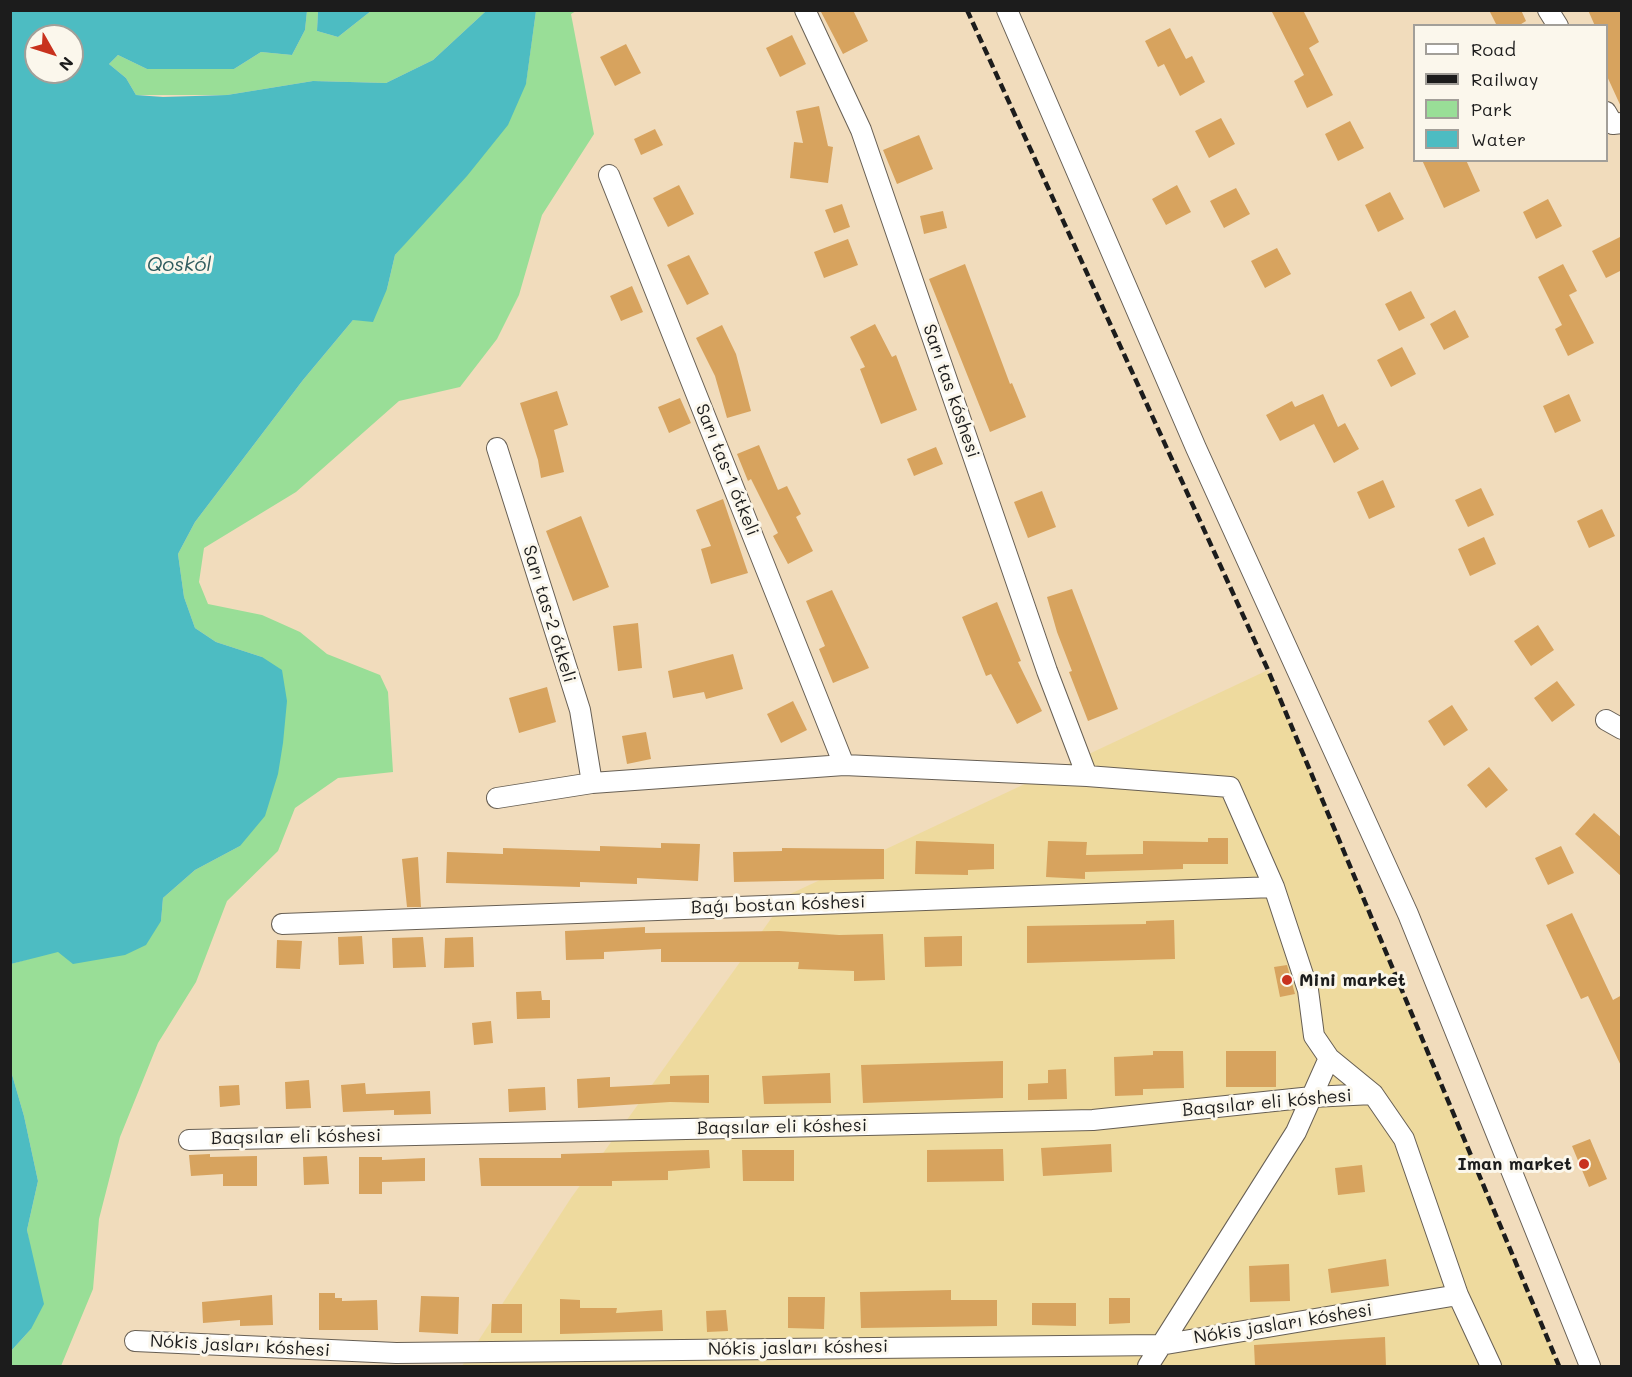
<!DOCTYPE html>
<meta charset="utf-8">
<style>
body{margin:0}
#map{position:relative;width:1632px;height:1377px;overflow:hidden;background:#f1dcbc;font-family:Mali,sans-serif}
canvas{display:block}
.frame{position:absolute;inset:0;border:12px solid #1c1c1c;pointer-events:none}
.legend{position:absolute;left:1413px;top:24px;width:195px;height:138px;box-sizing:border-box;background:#fbf7ec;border:2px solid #a29f99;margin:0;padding:8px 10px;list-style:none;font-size:18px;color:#1c1c1c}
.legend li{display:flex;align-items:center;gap:12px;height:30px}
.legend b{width:30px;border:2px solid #a29f99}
.north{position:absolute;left:24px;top:24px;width:60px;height:60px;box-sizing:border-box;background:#fbf7ec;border:2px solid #a29f99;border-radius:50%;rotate:129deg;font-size:16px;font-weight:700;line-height:24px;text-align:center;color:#1c1c1c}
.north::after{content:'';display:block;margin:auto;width:21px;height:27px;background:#c8321e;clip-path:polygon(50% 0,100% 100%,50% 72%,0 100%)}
</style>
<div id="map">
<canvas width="1632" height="1377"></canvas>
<div class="frame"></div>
<ul class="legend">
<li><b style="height:8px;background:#fff"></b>Road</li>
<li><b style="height:8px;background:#1c1c1c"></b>Railway</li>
<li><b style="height:16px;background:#99de97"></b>Park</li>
<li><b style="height:16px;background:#4dbcc2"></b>Water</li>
</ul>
<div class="north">N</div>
</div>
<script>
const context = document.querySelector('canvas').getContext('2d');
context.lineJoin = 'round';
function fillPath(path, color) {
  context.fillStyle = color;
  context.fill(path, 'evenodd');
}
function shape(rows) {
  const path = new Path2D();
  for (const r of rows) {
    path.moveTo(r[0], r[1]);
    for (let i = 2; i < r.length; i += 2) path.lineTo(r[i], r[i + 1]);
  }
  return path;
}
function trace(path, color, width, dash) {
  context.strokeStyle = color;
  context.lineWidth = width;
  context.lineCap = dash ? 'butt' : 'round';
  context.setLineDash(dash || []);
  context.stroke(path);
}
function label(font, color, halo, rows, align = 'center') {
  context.font = font + ' Mali,sans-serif';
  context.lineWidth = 6;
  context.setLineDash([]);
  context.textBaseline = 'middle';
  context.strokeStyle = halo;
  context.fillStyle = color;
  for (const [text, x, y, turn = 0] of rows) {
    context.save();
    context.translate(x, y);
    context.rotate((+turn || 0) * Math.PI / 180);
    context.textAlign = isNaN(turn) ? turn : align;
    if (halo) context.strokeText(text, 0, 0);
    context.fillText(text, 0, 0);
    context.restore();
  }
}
fillPath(shape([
 [307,11,318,11,317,31,338,37,371,11,486,11,433,60,386,83,313,81,227,95,136,95,126,78,109,64,118,55,147,69,234,69,261,52,292,55,305,30],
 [536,11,576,11,571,14,594,134,542,215,519,295,497,339,460,387,399,401,296,492,204,548,199,582,208,604,262,615,300,632,327,654,380,675,388,692,393,772,338,778,295,808,278,851,227,901,196,982,158,1043,120,1137,99,1219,93,1289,61,1366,11,1366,11,1351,31,1329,32,1259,27,1230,38,1181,24,1116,11,1071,11,964,161,921,163,898,195,870,240,846,262,657,216,642,195,628,184,597,178,554,195,522,303,380,353,320,387,289,395,255,427,217,526,83]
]), '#99de97');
fillPath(shape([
 [1268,670,1559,1366,462,1366,571,1198,788,895]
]), '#eeda9e');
fillPath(shape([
 [11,10,307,11,305,30,292,55,261,52,234,69,147,69,118,55,109,64,126,78,136,95,163,97,227,95,313,81,386,83,433,60,486,11,536,11,526,84,508,125,467,176,395,255,387,289,373,322,353,320,303,380,195,522,178,554,184,597,195,628,216,642,262,657,282,670,287,701,283,743,278,774,265,816,240,846,195,870,163,898,161,921,146,945,125,955,73,964,58,952,11,964],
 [36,36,72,36,72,72,36,72],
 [318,11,318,10,371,11,338,37,317,31],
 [11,1071,24,1116,38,1181,27,1230,44,1304,31,1329,11,1351]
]), '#4dbcc2');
fillPath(shape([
 [820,10,853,10,868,41,843,54],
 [1271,10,1303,10,1319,42,1309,48,1333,95,1307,108,1294,81,1304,75],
 [1489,10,1521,10,1526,21,1518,26,1497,26],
 [1588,10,1622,10,1622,109,1606,74,1606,26,1595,26],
 [1170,28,1186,59,1192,56,1205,82,1180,96,1164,64,1158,67,1145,41],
 [792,35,806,64,780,77,766,48],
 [626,44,641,73,615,86,600,57],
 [819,106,828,146,833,147,828,183,790,178,794,142,803,143,796,111],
 [1221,118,1235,144,1209,158,1195,131],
 [1350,121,1364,148,1338,161,1325,134],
 [655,129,663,145,641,155,634,139],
 [919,135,933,169,897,184,883,150],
 [1422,160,1466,160,1480,191,1444,208],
 [679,185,694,214,668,227,653,198],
 [1177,185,1191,212,1166,225,1152,199],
 [1236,188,1250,214,1224,228,1210,201],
 [1390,192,1404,219,1378,232,1365,205],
 [1548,199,1562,226,1536,239,1523,212],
 [842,204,850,227,834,233,825,210],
 [943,211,947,228,924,234,920,216],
 [1622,236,1622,270,1606,278,1592,251],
 [848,239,858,265,824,278,814,252],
 [1277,248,1291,274,1265,288,1251,261],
 [689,255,709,294,687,305,667,265],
 [965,264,1010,384,1012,383,1026,417,990,432,929,279],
 [1563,264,1577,291,1569,295,1594,343,1568,356,1555,329,1562,325,1538,277],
 [632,286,643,312,621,321,610,296],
 [1411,291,1425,318,1399,331,1385,304],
 [1455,310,1469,337,1444,350,1430,324],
 [875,324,892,357,896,355,917,410,881,424,860,369,865,367,850,337],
 [722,325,736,354,751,411,727,418,715,376,696,338],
 [1402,347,1416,374,1391,387,1377,360],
 [557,391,568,425,554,430,564,472,541,478,538,460,520,403],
 [1323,394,1338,427,1345,423,1359,449,1334,463,1314,424,1280,441,1266,415,1292,401,1295,407],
 [1569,394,1581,421,1555,433,1543,406],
 [680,398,691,423,669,433,658,407],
 [759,445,778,490,787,486,801,514,796,517,813,551,788,564,773,536,778,533,751,479,748,481,737,454],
 [936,447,943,464,914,476,907,459],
 [1383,480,1395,507,1369,519,1357,492],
 [1481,488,1494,515,1468,527,1455,500],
 [1042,491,1056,527,1028,538,1014,502],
 [723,499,748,573,711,584,701,549,711,546,696,510],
 [1602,509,1615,536,1589,548,1577,521],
 [581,516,609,587,573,601,546,531],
 [1484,537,1496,564,1470,576,1458,549],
 [1072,589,1118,709,1088,721,1069,672,1072,671,1057,632,1047,597],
 [832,590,869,668,833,683,819,649,825,646,806,601],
 [997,602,1021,661,1018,662,1042,711,1017,724,991,674,986,676,962,617],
 [638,623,642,668,618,671,613,626],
 [1538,625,1554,650,1531,666,1514,641],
 [733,654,743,689,706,699,704,692,673,698,668,671],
 [1557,681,1575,705,1552,722,1534,698],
 [547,687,556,722,519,733,509,698],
 [793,701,807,730,781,743,767,714],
 [1452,705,1468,730,1444,746,1428,721],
 [646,732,651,759,627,764,622,736],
 [1489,767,1508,790,1486,808,1467,785],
 [1594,813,1622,838,1622,877,1575,834],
 [1208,838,1228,838,1228,864,1183,864,1183,869,1085,872,1085,879,1046,877,1048,841,1087,842,1086,855,1143,854,1143,841,1208,842],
 [916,841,994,844,994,869,968,870,968,875,915,874],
 [661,843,700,844,698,881,637,878,637,884,580,882,580,887,446,883,447,852,503,854,503,848,600,851,600,846,661,848],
 [1561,846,1574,873,1548,885,1535,858],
 [782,848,884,849,884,879,734,882,733,852,782,851],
 [418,857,421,907,407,907,402,859],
 [1572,913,1613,1000,1622,995,1622,1068,1588,996,1581,999,1546,925],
 [1174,920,1175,959,1027,963,1027,926,1146,924,1146,921],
 [645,927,645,933,779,931,839,935,883,934,885,980,854,981,854,971,798,969,799,962,661,962,661,949,604,952,604,959,566,960,565,931],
 [362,936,364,964,339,965,338,937],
 [962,936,962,966,925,967,924,937],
 [423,937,426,967,393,968,392,938],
 [473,937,474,967,444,968,445,938],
 [277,940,302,941,300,969,276,968],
 [1287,965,1295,994,1280,997,1274,967],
 [541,991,542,1000,550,1000,550,1018,517,1019,516,992],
 [491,1021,493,1043,474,1045,472,1023],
 [1153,1051,1183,1051,1184,1088,1143,1089,1143,1095,1115,1096,1114,1057,1153,1055],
 [1226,1051,1276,1051,1276,1087,1226,1087],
 [1003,1061,1003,1098,863,1103,861,1065],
 [1066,1069,1067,1099,1028,1100,1028,1084,1048,1083,1048,1070],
 [830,1073,831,1103,764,1104,762,1076],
 [709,1075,709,1103,670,1102,578,1108,577,1079,610,1077,610,1087,670,1084,670,1076],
 [309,1080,311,1108,286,1109,285,1082],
 [365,1083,366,1094,430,1091,431,1114,394,1115,394,1110,343,1112,341,1085],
 [239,1085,240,1105,220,1107,219,1086],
 [545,1087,546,1110,509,1112,508,1089],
 [1590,1139,1607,1179,1589,1187,1572,1146],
 [1111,1144,1112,1172,1043,1176,1041,1148],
 [1003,1149,1004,1181,927,1182,927,1150],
 [709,1150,710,1168,668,1171,668,1180,612,1181,612,1186,481,1186,479,1158,561,1158,561,1154],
 [742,1150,794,1150,794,1181,743,1181],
 [210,1154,210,1157,257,1156,257,1186,223,1186,223,1174,191,1176,189,1155],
 [327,1156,329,1184,304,1185,303,1157],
 [359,1157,382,1157,382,1160,425,1158,425,1181,382,1182,382,1194,359,1194],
 [1362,1165,1365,1192,1338,1195,1335,1168],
 [1386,1259,1389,1286,1331,1293,1328,1269],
 [1289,1264,1290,1301,1250,1302,1249,1266],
 [951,1290,951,1300,997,1300,997,1326,861,1328,860,1292],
 [319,1293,335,1293,335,1298,342,1298,342,1301,377,1300,378,1330,319,1330],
 [272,1295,273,1325,240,1326,240,1320,203,1323,202,1302],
 [421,1296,459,1297,458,1334,419,1332],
 [788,1297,825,1297,824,1329,788,1328],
 [1109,1298,1130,1298,1130,1323,1109,1324],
 [560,1299,580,1300,580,1308,617,1308,616,1313,662,1310,663,1331,560,1334],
 [1032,1303,1076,1303,1076,1326,1032,1325],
 [492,1304,522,1304,522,1333,491,1333],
 [726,1310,728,1331,707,1332,706,1311],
 [1385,1337,1386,1366,1255,1366,1254,1345]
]), '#d7a35e');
const minor = shape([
 [805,10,861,130,1047,671,1087,776],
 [1007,10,1196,448,1408,914,1590,1366],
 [1548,10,1558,26],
 [1606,112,1613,124,1622,123],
 [609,175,844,765],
 [497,448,580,710,592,783],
 [1606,720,1622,729],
 [497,798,592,783,844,765,1087,776,1230,787,1274,887,1308,990,1314,1036,1329,1058,1373,1094,1404,1139,1458,1295,1491,1366],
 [282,924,1274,887],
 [189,1140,1093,1120,1312,1097,1373,1094],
 [135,1341,396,1353,1160,1345,1458,1295],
 [1148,1366,1296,1132,1329,1058]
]);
trace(minor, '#675f54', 22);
trace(minor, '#fff', 20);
trace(shape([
 [967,10,1268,670,1559,1366]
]), '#1c1c1c', 4.5, [9, 4.5]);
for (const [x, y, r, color] of [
 [1287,980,6,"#c8321e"],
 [1584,1164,6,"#c8321e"]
]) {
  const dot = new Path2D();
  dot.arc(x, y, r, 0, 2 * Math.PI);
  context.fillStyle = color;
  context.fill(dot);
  trace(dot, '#fbf7ec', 2);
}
label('18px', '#1c1c1c', '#fbf7ec', [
 ["Sarı tas kóshesi",951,391,71],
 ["Sarı tas-1 ótkeli",727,470,68],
 ["Sarı tas-2 ótkeli",549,614,73],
 ["Baǵı bostan kóshesi",778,905,-2],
 ["Baqsılar eli kóshesi",1267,1103,-5],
 ["Baqsılar eli kóshesi",782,1127,-1],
 ["Baqsılar eli kóshesi",296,1137,-1],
 ["Nókis jasları kóshesi",1283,1324,-9],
 ["Nókis jasları kóshesi",240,1346,3],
 ["Nókis jasları kóshesi",798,1348,-1]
]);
label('bold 18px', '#1c1c1c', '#fbf7ec', [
 ["Mini market",1299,980],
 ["Iman market",1572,1164,"right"]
], 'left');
label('italic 20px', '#305c5e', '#fbf7ec', [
 ["Qoskól",179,265]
]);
</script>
